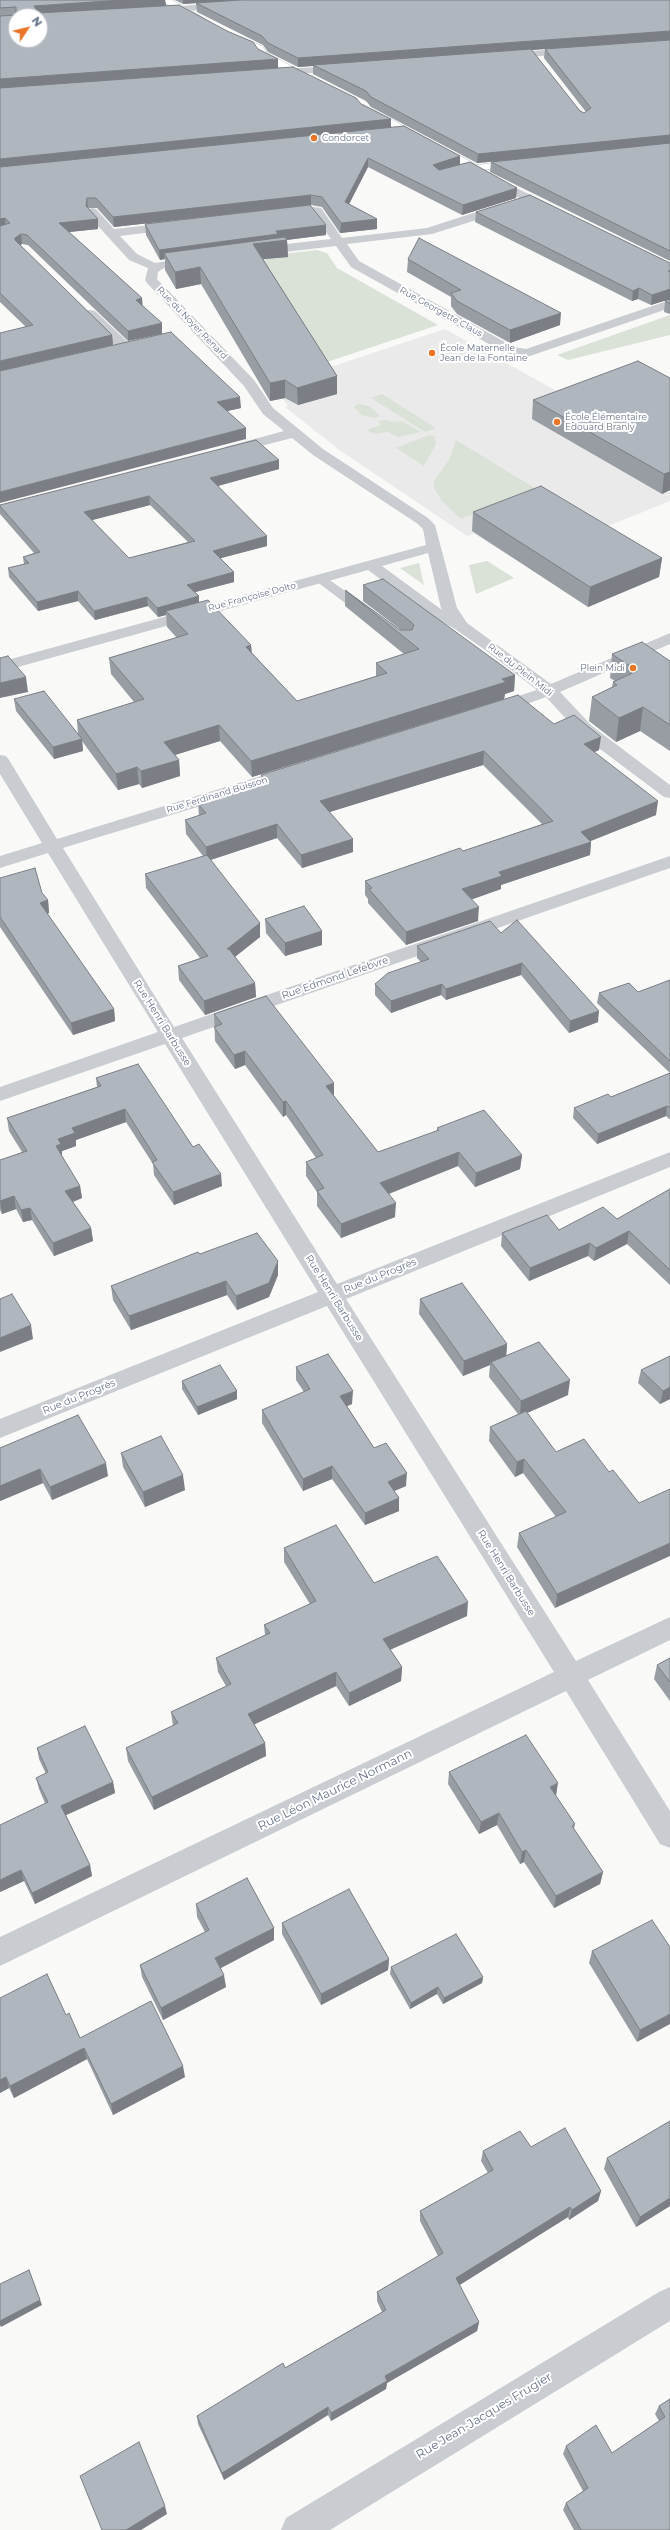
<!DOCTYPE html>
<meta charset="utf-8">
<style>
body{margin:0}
#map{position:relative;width:670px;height:2530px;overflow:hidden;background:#f9f9f7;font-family:Montserrat,sans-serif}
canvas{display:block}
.north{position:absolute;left:8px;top:8px;width:40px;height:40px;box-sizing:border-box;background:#fff;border:1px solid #c2c7d0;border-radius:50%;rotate:55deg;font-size:11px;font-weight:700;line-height:16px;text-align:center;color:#677489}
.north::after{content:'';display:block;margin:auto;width:14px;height:18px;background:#ea7527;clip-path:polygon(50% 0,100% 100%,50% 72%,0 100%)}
</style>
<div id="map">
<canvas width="670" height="2530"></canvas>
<div class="north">N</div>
</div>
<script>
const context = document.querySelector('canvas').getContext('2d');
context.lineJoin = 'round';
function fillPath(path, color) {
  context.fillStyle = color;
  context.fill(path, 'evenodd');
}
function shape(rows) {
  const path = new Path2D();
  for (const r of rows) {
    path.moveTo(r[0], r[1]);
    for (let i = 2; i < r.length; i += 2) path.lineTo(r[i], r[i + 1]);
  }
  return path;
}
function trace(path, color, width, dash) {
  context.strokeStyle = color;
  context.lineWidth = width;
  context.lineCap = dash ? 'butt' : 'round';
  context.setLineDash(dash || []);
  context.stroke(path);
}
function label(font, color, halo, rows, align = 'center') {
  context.font = font + ' Montserrat,sans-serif';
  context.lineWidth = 4;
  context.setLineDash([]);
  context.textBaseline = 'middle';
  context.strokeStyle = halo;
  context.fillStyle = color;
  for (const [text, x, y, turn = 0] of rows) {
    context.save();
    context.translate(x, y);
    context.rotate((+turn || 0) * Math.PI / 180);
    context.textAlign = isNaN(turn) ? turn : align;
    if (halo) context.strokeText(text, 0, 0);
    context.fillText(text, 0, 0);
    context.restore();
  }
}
fillPath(shape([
 [445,329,670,454,670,501,519,562,474,534,467,536,338,449,285,407,288,406,270,382,294,379]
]), '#eaeaea');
fillPath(shape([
 [316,250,327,253,337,268,438,325,327,362,259,257],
 [670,315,670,335,568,360,557,355],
 [382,394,436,428,425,432,371,398],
 [358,404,369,406,380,416,374,418,362,415,354,407],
 [385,420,392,422,402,421,421,432,398,437,388,432,375,434,368,431,369,429,381,425,378,421],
 [429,435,435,436,436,444,424,466,396,448],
 [456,440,538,490,461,519,442,501,434,488,434,481,449,460],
 [487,561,514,578,476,594,469,565],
 [419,563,424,585,400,568]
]), '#dae2d8');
const secondary = shape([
 [160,0,172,0,205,19,196,21,160,0],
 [230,33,262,46,267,53,317,80,316,82,308,82,259,57,254,50,226,38,226,34,230,33],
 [364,105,477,165,520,160,526,163,520,166,471,171,360,110,360,106,364,105]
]);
trace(secondary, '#bbbfc5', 1);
fillPath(shape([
 [321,574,371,609,373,612,371,615,361,615,316,581,314,578,321,574]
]), '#c9ccd0');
fillPath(shape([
 [204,4,209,7,207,9,181,12,176,9,181,6,204,4],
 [573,48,578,51,577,53,504,59,499,56,504,53,573,48],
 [344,65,348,66,348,70,272,76,267,73,272,70,344,65],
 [490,175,555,207,557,210,555,213,547,213,486,180,486,176,490,175],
 [504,203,508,204,508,210,432,234,347,244,359,261,514,347,526,349,670,300,670,308,527,357,505,353,351,267,336,246,259,255,253,251,259,247,331,239,313,214,281,215,279,212,285,208,306,206,321,208,342,238,427,228,504,203],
 [92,208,96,209,114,229,180,222,182,225,176,229,120,236,137,254,155,263,199,256,201,259,199,262,164,268,158,272,157,279,254,380,273,408,323,449,428,518,435,525,457,608,467,623,551,684,670,633,670,644,560,692,592,726,670,785,670,798,664,797,580,734,546,697,502,713,490,713,488,709,490,705,537,690,488,652,455,629,429,615,368,570,0,672,0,662,426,545,423,529,418,524,313,455,292,438,230,454,225,453,223,450,225,447,284,431,263,414,244,386,147,283,145,280,148,268,129,260,88,215,88,209,92,208],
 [428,553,441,608,442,610,382,566,428,553],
 [90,310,95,311,131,345,133,348,131,351,121,351,85,317,84,314,85,311,90,310],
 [0,755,6,756,9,760,57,839,284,769,296,769,299,773,296,777,63,848,174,1027,670,856,670,868,182,1038,337,1284,670,1152,670,1167,346,1299,576,1661,670,1617,670,1640,588,1680,670,1811,670,1848,660,1844,566,1691,0,1966,0,1937,554,1672,327,1306,0,1438,0,1419,318,1292,165,1044,0,1101,0,1087,158,1032,48,853,0,868,0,856,42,843,0,774,0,755],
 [670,2287,670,2321,330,2530,281,2530,286,2518,659,2292,670,2287]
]), '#c9ccd0');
fillPath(secondary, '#fff');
fillPath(shape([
 [0,0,165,0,166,5,258,49,278,68,361,104,391,128,460,164,517,188,516,198,462,215,368,167,349,204,377,219,377,229,340,233,322,207,311,205,114,227,97,208,88,208,98,219,98,229,69,232,142,298,128,341,28,245,22,244,20,245,112,335,113,345,241,408,227,411,246,428,246,439,26,327,0,302],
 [175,0,670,0,670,261,490,172,491,162,500,161,477,163,371,107,366,101,313,74,313,66,298,67,268,52,263,45,197,12,196,3,183,4],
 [580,46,545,49,544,58,586,112,584,113,580,111,531,50],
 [476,212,670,263,670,299,651,305,638,299,632,301,475,222],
 [145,224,326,225,326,235,287,240,288,257,263,259,337,376,337,394,298,405,285,398,270,401,201,284,176,289,165,270,165,259,160,260,146,235],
 [408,259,560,325,510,343,457,314,451,306,451,297,407,272],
 [670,299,670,314,664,312,665,301],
 [670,378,670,490,662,494,532,419,533,400],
 [279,460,279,469,217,486,267,536,267,546,220,558,234,582,195,592,199,596,199,602,251,645,252,653,297,701,376,676,376,663,404,654,345,606,345,590,400,630,401,630,363,601,363,585,515,675,514,691,505,694,504,699,252,777,220,741,175,755,179,760,180,776,142,788,139,784,118,790,82,741,83,751,54,759,16,711,14,699,78,735,77,720,134,702,111,674,109,658,177,638,167,627,166,615,158,617,148,606,95,620,78,601,38,611,9,577,8,568,24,564,23,557,34,553,0,514,0,505],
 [150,505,188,542,129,558,92,520],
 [473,512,662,558,659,577,588,607,472,531],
 [612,654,670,661,670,751,640,731,616,742,589,721,592,697,612,687,613,682,615,681,610,678],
 [554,724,599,750,594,752,656,815,591,841,591,842,590,855,501,885,501,889,472,899,478,921,406,945,368,903,368,899,365,895,365,881,463,851,542,824,483,765,329,812,353,839,353,852,302,868,277,838,211,860,260,937,235,957,255,983,256,997,205,1015,179,980,178,966,200,958,146,888,145,874,203,856,186,834,185,820,199,816,198,804,261,785,261,775],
 [0,878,42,893,48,900,49,913,47,914,114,1009,115,1021,73,1035,0,927],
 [265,919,322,931,322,945,285,956,266,933],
 [501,933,598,1022,569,1033,521,975,446,1000,441,995,391,1013,375,995,375,984,421,962,417,958,417,946],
 [670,980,670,1073,597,1003,599,993,638,992],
 [214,1014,334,1083,334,1096,378,1152,437,1131,437,1128,522,1155,520,1169,475,1187,458,1166,389,1194,395,1217,341,1238,317,1206,317,1192,306,1176,306,1162,316,1158,286,1115,283,1117,245,1065,235,1069,215,1041],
 [670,1073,670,1119,669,1119,666,1116,597,1144,573,1118,574,1108,611,1097],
 [96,1078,193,1147,222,1186,174,1205,154,1175,153,1164,126,1122,76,1140,76,1146,62,1151,62,1157,80,1186,82,1198,73,1202,91,1228,93,1241,54,1256,32,1220,23,1222,16,1209,2,1214,0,1210,0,1160,22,1152,9,1131,7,1118,97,1087],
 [670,1189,670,1285,627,1244,594,1261,588,1256,529,1281,501,1246,502,1233,559,1230,617,1219],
 [200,1254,278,1261,278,1275,269,1297,237,1310,227,1295,131,1330,113,1300,111,1286],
 [420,1299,507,1344,506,1356,568,1395,527,1413,556,1452,584,1439,555,1608,517,1547,519,1533,556,1517,523,1473,515,1477,489,1441,490,1427,518,1414,489,1377,490,1365,463,1376,419,1314],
 [670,1356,670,1399,660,1404,638,1383,641,1370],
 [296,1367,352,1404,347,1406,374,1448,406,1486,394,1491,399,1498,399,1511,365,1525,332,1479,303,1491,262,1423,262,1410,304,1392,296,1380],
 [182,1381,237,1391,237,1399,198,1415,182,1389],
 [0,1448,108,1476,52,1500,43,1483,0,1501],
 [121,1453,185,1490,145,1507,123,1467],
 [284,1548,374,1583,467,1616,390,1649,402,1667,401,1681,349,1706,336,1686,254,1724,265,1743,266,1756,154,1810,128,1761,126,1748,173,1726,171,1712,226,1686,218,1672,216,1658,265,1635,264,1625,310,1604,284,1562],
 [670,1658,670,1701,654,1679,657,1665],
 [37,1748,113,1782,115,1793,66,1815,90,1865,92,1876,35,1904,24,1881,0,1892,45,1803,39,1789,36,1778,46,1774,39,1759],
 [449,1772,556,1796,575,1824,574,1829,603,1872,600,1884,554,1908,524,1862,520,1864,497,1825,479,1834,448,1784],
 [196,1904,274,1928,274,1940,221,1968,226,1987,163,2020,142,1977,140,1965,205,1932,197,1917],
 [282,1923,389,1959,388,1970,321,2005,282,1934],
 [670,1947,637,2042,589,1963,592,1951],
 [391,1967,483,1977,482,1983,443,2004,437,1994,410,2009,390,1974],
 [0,1998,66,2015,80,2038,185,2077,113,2115,87,2059,14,2098,9,2088,0,2093],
 [670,2121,670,2206,636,2227,604,2169,607,2158],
 [531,2147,601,2191,598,2201,569,2220,568,2217,459,2285,479,2322,477,2331,387,2383,386,2389,331,2421,328,2415,224,2480,198,2424,197,2416,285,2368,382,2312,377,2301,377,2292,438,2256,420,2221,420,2211,488,2173,481,2161,483,2151],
 [670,2399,670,2530,574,2530,563,2510,566,2503,583,2491,563,2454,566,2446,612,2453,659,2421,655,2414,659,2406]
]), '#979da3');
fillPath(shape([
 [122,0,165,0,166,6,35,15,34,6],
 [183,0,243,0,183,4],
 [670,31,670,40,298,67,298,58],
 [278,59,278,68,0,88,0,79],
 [391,119,391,129,0,168,0,159],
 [670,135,670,144,477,163,478,154],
 [460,156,460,166,433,174,433,165],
 [368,158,368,167,345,212,345,202],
 [517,188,516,198,462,215,463,205],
 [311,195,311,205,114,227,113,217],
 [87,198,88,208,87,216,86,206],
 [5,218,6,228,0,229,0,219],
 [98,219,98,229,60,233,59,223],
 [377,219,377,229,340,233,341,223],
 [326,225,326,235,278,241,287,240,288,257,253,260,164,253,165,259,160,260,159,250,276,231],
 [21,234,22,244,16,248,15,238],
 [200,267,201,284,176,289,175,272],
 [639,288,638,299,632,301,633,291],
 [670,289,670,299,651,305,652,295],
 [142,298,143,309,136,300],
 [561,313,560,325,510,343,510,330],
 [162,323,162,334,128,341,128,331],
 [112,335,113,345,0,371,0,361],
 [337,376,337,394,298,405,297,388],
 [285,380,285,398,270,401,270,383],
 [240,397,241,408,218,413,217,402],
 [246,428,246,439,0,503,0,492],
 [279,460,279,469,211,488,210,478],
 [670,472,670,490,662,494,664,474],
 [149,496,150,505,85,522,84,512],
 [267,536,267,546,214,560,213,551],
 [662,558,659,577,588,607,590,587],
 [234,572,234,582,188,594,187,585],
 [78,591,78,601,38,611,37,602],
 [199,596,199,606,166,611,166,615,158,617,157,608],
 [147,597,148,606,95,620,94,611],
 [251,645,252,662,246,647],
 [515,675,514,691,505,694,504,699,252,777,251,761],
 [26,677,28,692,0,698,0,683],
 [643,707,640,731,616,742,619,718],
 [219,725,220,741,165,758,164,742],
 [601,737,599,750,582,758,584,744],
 [82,739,83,751,54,759,53,747],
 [484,751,483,765,320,815,320,801],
 [179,760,180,776,142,788,141,771],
 [137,767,139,784,118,790,116,774],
 [658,801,656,815,580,845,581,832],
 [277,824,277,838,207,861,206,847],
 [353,839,353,852,302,868,301,855],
 [591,842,590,855,501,885,501,889,462,903,462,889,499,872],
 [48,900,49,913,41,916,40,903],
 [479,907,478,921,406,945,406,932],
 [260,923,260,937,227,963,227,949],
 [322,931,322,945,285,956,285,943],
 [522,963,521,975,446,1000,446,989],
 [255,983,256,997,205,1015,204,1001],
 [442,984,441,995,391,1013,391,1001],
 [114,1009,115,1021,73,1035,71,1023],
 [599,1011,598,1022,569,1033,570,1021],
 [245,1051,245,1065,235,1069,234,1055],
 [334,1083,334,1098,326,1086],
 [286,1101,286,1115,283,1117,283,1102],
 [667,1106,666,1116,597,1144,598,1134],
 [125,1109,126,1122,76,1140,76,1146,62,1151,62,1157,56,1146,58,1139,72,1128],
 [459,1152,458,1166,380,1197,380,1183],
 [522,1155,520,1169,475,1187,476,1173],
 [221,1174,222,1186,174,1205,173,1192],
 [80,1186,82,1198,67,1204,65,1191],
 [14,1196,16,1209,2,1214,0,1201],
 [396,1203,395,1217,341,1238,341,1224],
 [30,1208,32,1220,23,1222,21,1210],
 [91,1228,93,1241,54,1256,53,1243],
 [629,1231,627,1244,594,1261,596,1248],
 [590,1243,588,1256,529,1281,530,1268],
 [278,1261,278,1275,269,1297,237,1310,236,1296],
 [226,1281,227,1295,131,1330,129,1316],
 [31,1325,33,1339,0,1352,0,1338],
 [507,1344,506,1359,491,1362,490,1365,463,1376,464,1361],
 [570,1380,568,1395,520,1416,521,1401],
 [670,1387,670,1399,660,1404,663,1391],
 [237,1391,237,1399,198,1415,197,1407],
 [353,1391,352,1404,340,1409,340,1396],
 [524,1459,523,1473,515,1477,517,1462],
 [106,1463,108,1476,52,1500,50,1487],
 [332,1466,332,1479,303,1491,303,1479],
 [40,1469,43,1483,0,1501,0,1486],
 [407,1473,406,1486,387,1494,388,1482],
 [183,1475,185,1490,145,1507,143,1492],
 [399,1498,399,1511,365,1525,365,1513],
 [670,1543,670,1556,555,1608,557,1594],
 [468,1602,467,1616,383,1653,383,1639],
 [402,1667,401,1681,349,1706,349,1693],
 [336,1672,336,1686,249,1727,248,1714],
 [265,1743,266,1756,154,1810,152,1797],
 [113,1782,115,1793,64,1816,61,1806],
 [558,1783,556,1796,550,1787],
 [499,1813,497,1825,479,1834,481,1822],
 [526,1850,524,1862,520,1864,522,1852],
 [90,1865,92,1876,35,1904,32,1893],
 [21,1870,24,1881,0,1892,0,1880],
 [603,1872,600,1884,554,1908,556,1896],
 [274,1928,274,1940,217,1970,215,1958],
 [389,1959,388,1970,321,2005,321,1994],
 [224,1975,226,1987,163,2020,161,2008],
 [483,1977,482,1983,443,2004,444,1998],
 [438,1987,437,1994,410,2009,411,2003],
 [670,2014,670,2024,637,2042,640,2030],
 [84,2048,87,2059,14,2098,10,2086],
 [183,2066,185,2077,113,2115,111,2104],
 [6,2077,9,2088,0,2093,0,2080],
 [601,2191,598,2201,569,2220,572,2210],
 [670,2198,670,2206,636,2227,640,2217],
 [570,2207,568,2217,455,2288,456,2278],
 [29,2270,42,2305,1,2327,0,2325,0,2321],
 [479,2322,477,2331,387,2383,386,2389,331,2421,331,2413,385,2376],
 [328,2407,328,2415,224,2480,222,2473],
 [165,2506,167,2514,141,2530,126,2530]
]), '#7b7f85');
const building = shape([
 [0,0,122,0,34,6,39,13,179,5,227,31,253,42,258,49,278,59,0,79,0,16,16,15,16,7,0,8,0,0],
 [16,16,40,16,40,40,16,40,16,16],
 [240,0,670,0,670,31,298,58,268,43,262,36,196,3,240,0],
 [670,40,670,135,478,154,371,97,366,91,313,65,531,49,580,111,584,113,591,108,545,49,670,40],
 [293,67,356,98,361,104,391,119,0,159,0,88,293,67],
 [404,126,460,156,433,165,439,170,470,162,517,188,463,205,368,158,345,202,377,219,341,223,322,197,311,195,113,217,96,198,87,198,86,206,98,219,59,223,142,298,136,300,162,323,128,331,27,235,21,234,15,238,15,240,112,335,0,361,0,333,33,325,0,293,0,226,10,223,5,218,0,219,0,167,404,126],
 [670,143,670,251,491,162,670,143],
 [530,195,670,263,670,271,668,271,670,272,670,289,652,295,639,288,633,291,476,212,530,195],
 [310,205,326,225,276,231,278,234,159,250,145,224,310,205],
 [285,237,287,240,253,244,337,376,297,388,285,380,270,383,200,267,175,272,164,253,285,237],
 [419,238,561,313,510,330,457,301,451,293,461,290,408,259,419,238],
 [670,299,670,304,665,301,670,299],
 [171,332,240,397,217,402,246,428,0,492,0,371,171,332],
 [638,361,670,378,670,472,664,474,533,400,638,361],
 [256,440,279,460,210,478,267,536,213,551,234,572,187,585,199,596,157,608,147,597,94,611,78,591,37,602,8,568,29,563,23,557,40,552,0,506,0,505,256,440],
 [149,496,195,541,129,558,84,512,149,496],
 [541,486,662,558,590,587,473,512,541,486],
 [383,579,515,675,502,679,506,682,251,761,219,725,164,742,179,760,141,771,137,767,116,774,77,720,144,699,109,658,188,634,166,611,208,600,251,645,246,647,297,701,387,673,376,663,419,649,345,590,400,630,412,630,414,625,411,622,363,585,383,579],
 [642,642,670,661,670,725,643,707,619,718,592,697,617,685,613,682,637,671,612,654,642,642],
 [8,656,26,677,0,683,0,658,8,656],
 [44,691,82,739,53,747,14,699,44,691],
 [518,695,554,724,574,715,601,737,584,744,658,801,581,832,591,842,499,872,502,876,462,889,479,907,406,932,369,889,372,888,365,881,460,848,463,851,553,821,484,751,320,801,353,839,301,855,277,824,206,847,185,820,206,813,198,804,268,783,261,775,518,695],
 [207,855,260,923,227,949,229,949,255,983,204,1001,178,966,208,956,145,874,207,855],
 [35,868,42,893,48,900,40,903,114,1009,71,1023,0,917,0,878,35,868],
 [304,906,322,931,285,943,265,919,304,906],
 [517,920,599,1011,570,1021,522,963,446,989,442,984,391,1001,375,984,388,973,429,959,417,946,490,921,501,933,517,920],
 [670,980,670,1061,599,993,629,983,638,992,670,980],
 [266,996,334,1083,326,1086,378,1152,439,1130,437,1128,484,1110,522,1155,476,1173,459,1152,380,1183,396,1203,341,1224,317,1191,324,1188,306,1162,323,1155,286,1101,283,1102,245,1051,234,1055,214,1027,222,1024,214,1014,266,996],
 [138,1064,193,1147,199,1144,221,1174,173,1192,152,1162,157,1160,125,1109,72,1128,75,1133,58,1139,61,1144,56,1146,80,1186,65,1191,91,1228,53,1243,30,1208,21,1210,14,1196,0,1201,0,1160,27,1151,7,1118,101,1086,96,1078,138,1064],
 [670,1073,670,1108,667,1106,598,1134,574,1108,608,1094,611,1097,670,1073],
 [670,1189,670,1270,629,1231,596,1248,590,1243,530,1268,502,1233,547,1215,559,1230,603,1207,617,1219,670,1189],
 [257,1233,278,1261,269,1283,236,1296,226,1281,129,1316,111,1286,198,1252,200,1254,257,1233],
 [462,1283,507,1344,464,1361,420,1299,462,1283],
 [12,1294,31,1325,0,1338,0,1299,12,1294],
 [539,1342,570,1380,521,1401,491,1362,539,1342],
 [328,1354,353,1391,340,1396,374,1448,386,1443,407,1473,388,1482,399,1498,365,1513,332,1466,303,1479,262,1410,310,1389,296,1367,328,1354],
 [670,1356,670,1387,663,1391,641,1370,670,1356],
 [220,1365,237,1391,197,1407,182,1381,220,1365],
 [526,1411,556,1452,584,1439,609,1472,613,1470,639,1503,670,1489,670,1543,557,1594,519,1533,566,1512,524,1459,517,1462,490,1427,526,1411],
 [78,1415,106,1463,50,1487,40,1469,0,1486,0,1448,78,1415],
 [161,1436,183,1475,143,1492,121,1453,161,1436],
 [336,1525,374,1583,437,1556,468,1602,383,1639,402,1667,349,1693,336,1672,248,1714,265,1743,152,1797,126,1748,178,1723,171,1712,231,1684,216,1658,270,1633,264,1625,316,1601,284,1548,336,1525],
 [670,1658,670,1682,657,1665,670,1658],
 [85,1726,113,1782,61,1806,90,1865,32,1893,21,1870,0,1880,0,1825,48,1802,36,1778,48,1772,37,1748,85,1726],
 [526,1735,558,1783,550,1787,575,1824,572,1826,603,1872,556,1896,526,1850,522,1852,499,1813,481,1822,449,1772,526,1735],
 [247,1878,274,1928,215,1958,224,1975,161,2008,140,1965,209,1930,196,1904,247,1878],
 [349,1889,389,1959,321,1994,282,1923,349,1889],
 [652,1920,670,1947,670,2014,640,2030,592,1951,652,1920],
 [456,1934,483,1977,444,1998,438,1987,411,2003,391,1967,456,1934],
 [47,1974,66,2015,69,2013,80,2038,151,2001,183,2066,111,2104,84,2048,10,2086,6,2077,0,2080,0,1998,47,1974],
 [670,2121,670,2198,640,2217,607,2158,670,2121],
 [565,2128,601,2191,572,2210,570,2207,456,2278,479,2322,385,2376,387,2381,331,2413,328,2407,222,2473,197,2416,283,2363,285,2368,386,2310,377,2292,443,2253,420,2211,493,2170,483,2151,520,2131,531,2147,565,2128],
 [29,2270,40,2300,0,2321,0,2284,29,2270],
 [670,2399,670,2530,581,2530,566,2503,588,2488,566,2446,596,2425,612,2453,665,2417,659,2406,670,2399],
 [139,2442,165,2506,126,2530,102,2530,80,2476,139,2442]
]);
fillPath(building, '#b0b6be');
trace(building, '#7b7f85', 1);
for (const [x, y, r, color] of [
 [314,138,4,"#ea7527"],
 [432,353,4,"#ea7527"],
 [557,422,4,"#ea7527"],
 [633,668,4,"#ea7527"]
]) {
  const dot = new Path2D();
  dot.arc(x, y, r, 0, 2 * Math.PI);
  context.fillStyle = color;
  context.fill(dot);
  trace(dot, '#fff', 1.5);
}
label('9px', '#677489', '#fff', [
 ["Condorcet",322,138],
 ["École Maternelle",440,348],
 ["Jean de la Fontaine",440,358],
 ["École Élémentaire",565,417],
 ["Edouard Branly",565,427],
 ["Plein Midi",625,668,"right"]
], 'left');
label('9px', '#677489', '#fff', [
 ["Rue Georgette Claus",441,312,29],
 ["Rue du Noyer Renard",192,323,46],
 ["Rue Françoise Dolto",252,597,-15],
 ["Rue du Plein Midi",520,670,38],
 ["Rue Ferdinand Buisson",217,795,-17]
]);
label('10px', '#677489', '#fff', [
 ["Rue Edmond Lefebvre",335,978,-19],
 ["Rue Henri Barbusse",162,1023,58],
 ["Rue du Progrès",380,1276,-22],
 ["Rue Henri Barbusse",334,1298,58],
 ["Rue du Progrès",79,1397,-22],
 ["Rue Henri Barbusse",506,1573,58]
]);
label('12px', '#677489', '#fff', [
 ["Rue Léon Maurice Normann",335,1790,-26],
 ["Rue Jean-Jacques Frugier",484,2416,-31]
]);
</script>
